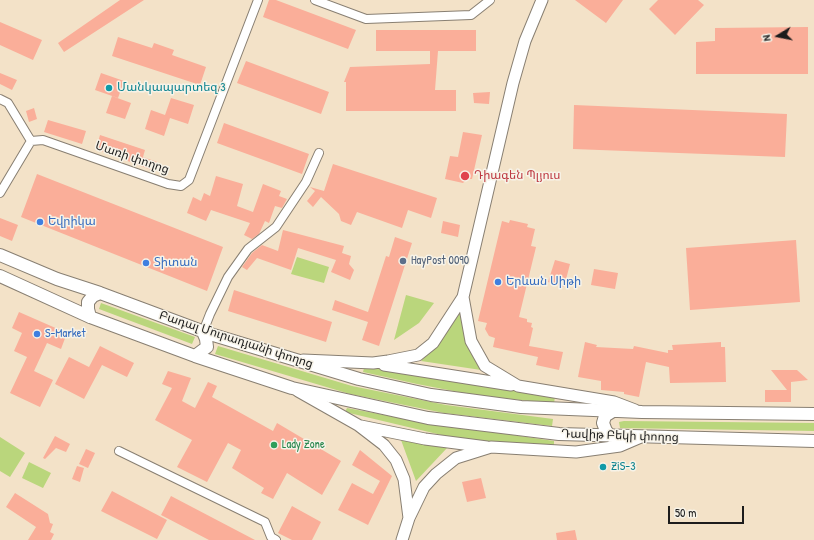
<!DOCTYPE html>
<meta charset="utf-8">
<style>
body{margin:0}
#map{position:relative;width:814px;height:540px;overflow:hidden;background:#f3e2c8;font-family:"Patrick Hand",sans-serif}
canvas{display:block}
.north{position:absolute;left:758px;top:16px;width:40px;height:40px;-webkit-text-stroke:3px #f7f3e8;paint-order:stroke;rotate:260deg;font-size:11px;font-weight:700;line-height:16px;text-align:center;color:#1c1c1c}
.north::after{content:'';display:block;margin:auto;width:14px;height:18px;background:#1c1c1c;clip-path:polygon(50% 0,100% 100%,50% 72%,0 100%)}
.scale{position:absolute;left:668px;top:506px;width:76px;height:18px;box-sizing:border-box;border:2px solid #1c1c1c;border-top:0;padding-left:5px;font-size:12px;line-height:14px;white-space:nowrap;color:#1c1c1c;-webkit-text-stroke:3px #f7f3e8;paint-order:stroke}
</style>
<div id="map">
<canvas width="814" height="540"></canvas>
<div class="north">N</div>
<div class="scale">50 m</div>
</div>
<script>
const context = document.querySelector('canvas').getContext('2d');
context.lineJoin = 'round';
function fillPath(path, color) {
  context.fillStyle = color;
  context.fill(path, 'evenodd');
}
function shape(rows) {
  const path = new Path2D();
  for (const r of rows) {
    path.moveTo(r[0], r[1]);
    for (let i = 2; i < r.length; i += 2) path.lineTo(r[i], r[i + 1]);
  }
  return path;
}
function trace(path, color, width, dash) {
  context.strokeStyle = color;
  context.lineWidth = width;
  context.lineCap = dash ? 'butt' : 'round';
  context.setLineDash(dash || []);
  context.stroke(path);
}
function label(font, color, halo, rows, align = 'center') {
  context.font = font + ' "Patrick Hand","Noto Sans Armenian",sans-serif';
  context.lineWidth = 3;
  context.setLineDash([]);
  context.textBaseline = 'middle';
  context.strokeStyle = halo;
  context.fillStyle = color;
  for (const [text, x, y, turn = 0] of rows) {
    context.save();
    context.translate(x, y);
    context.rotate((+turn || 0) * Math.PI / 180);
    context.textAlign = isNaN(turn) ? turn : align;
    if (halo) context.strokeText(text, 0, 0);
    context.fillText(text, 0, 0);
    context.restore();
  }
}
fillPath(shape([
 [297,257,329,267,324,283,291,274],
 [406,295,434,303,419,323,394,340],
 [101,303,195,337,192,344,99,309],
 [460,312,468,343,481,370,421,361,441,341],
 [218,346,352,386,446,405,553,419,552,426,444,413,350,394,215,354],
 [364,368,384,369,555,396,554,404,469,394,417,384,363,372],
 [347,408,406,419,554,441,554,448,496,444,450,437,345,412],
 [624,421,814,423,814,431,620,428,619,422],
 [0,437,25,453,10,477,0,471],
 [401,440,447,448,416,481],
 [29,462,51,473,43,488,22,478]
]), '#bad67c');
fillPath(shape([
 [120,0,144,0,64,52,58,43],
 [269,0,276,0,356,30,348,49,263,17],
 [575,0,623,0,606,23],
 [658,0,698,0,704,5,675,35,649,9],
 [0,22,42,40,33,60,0,45],
 [808,27,808,74,696,74,696,42,715,41,715,28],
 [376,30,476,30,476,51,438,51,435,90,456,90,456,111,346,111,346,82,344,82,350,67,430,64,430,51,376,51],
 [118,37,152,48,154,43,174,50,172,55,206,67,200,85,112,56],
 [246,61,329,92,321,114,237,83],
 [0,73,17,80,12,90,0,84],
 [101,73,124,81,118,98,95,90],
 [490,92,489,104,474,103,473,93],
 [112,96,131,103,125,119,106,113],
 [171,98,194,105,188,124,170,118,164,136,145,129,151,110,165,115],
 [574,105,787,114,785,157,573,149],
 [34,108,37,119,29,122,26,111],
 [48,120,86,131,82,144,44,132],
 [224,123,309,154,302,174,217,143],
 [463,132,482,135,472,179,467,179,463,183,445,179,450,156,458,157],
 [100,135,145,150,143,157,157,162,154,171,96,149],
 [333,164,437,198,431,218,408,210,402,228,357,212,351,225,341,221,339,214,321,197,313,207,307,201,315,191,310,187,324,191],
 [37,174,223,247,207,291,21,217],
 [216,176,243,184,237,206,253,212,263,184,281,191,279,196,287,199,282,208,275,206,269,223,265,221,259,234,252,239,244,235,250,223,211,210,206,221,187,213,193,197,201,201,204,193,210,196],
 [0,218,18,225,12,241,0,236],
 [510,220,528,224,527,227,535,229,531,246,536,247,519,317,527,319,527,322,532,323,531,327,533,328,529,346,563,352,559,370,536,365,538,357,493,347,495,338,489,336,485,329,487,323,478,321,502,221,509,223],
 [443,221,460,225,458,237,441,233],
 [283,230,344,246,342,253,351,256,349,264,354,270,350,280,331,272,336,260,298,248,291,270,257,258,247,270,242,267,252,253,262,245,278,251],
 [395,237,412,243,379,346,362,340,368,322,332,310,335,300,368,312,386,256,389,257],
 [796,240,800,302,690,310,686,248],
 [555,260,570,264,564,287,548,282],
 [594,269,618,273,615,289,591,285],
 [234,290,332,322,326,342,228,311],
 [19,312,67,333,61,349,47,343,34,371,53,380,40,407,10,393,27,357,14,351,22,333,12,328],
 [585,342,597,345,596,347,633,349,634,346,668,353,668,350,673,350,672,345,721,342,721,347,725,347,726,382,670,383,669,367,646,362,639,397,624,394,624,392,601,390,601,381,578,377],
 [100,346,134,363,127,377,102,365,84,399,55,384,69,357,89,367],
 [771,370,797,370,808,380,791,382,791,402,765,402,765,390,787,390],
 [168,371,191,378,182,401,195,408,208,382,217,386,212,397,273,431,277,423,341,461,322,495,287,473,273,499,261,493,264,488,232,468,241,450,228,443,207,482,177,467,192,440,155,420,172,388,162,384],
 [55,436,70,444,66,452,56,448,45,459,43,458],
 [86,449,95,453,88,468,79,464],
 [360,450,392,476,368,525,338,510,352,483,373,494,380,481,352,465],
 [77,466,84,468,80,482,72,479],
 [481,478,486,498,467,502,462,482],
 [112,491,167,520,157,539,101,511],
 [15,493,48,514,50,523,53,524,50,532,54,534,51,540,28,540,36,527,6,507],
 [171,496,255,540,209,540,161,515],
 [292,506,321,522,312,540,292,540,278,533],
 [575,530,577,540,557,540,556,533]
]), '#faae99');
const street = shape([
 [315,0,366,19,471,15,490,0],
 [0,99,8,103,31,141],
 [31,141,43,140,168,184,181,186,189,180,258,0],
 [0,193,31,141],
 [203,332,210,314,228,277,248,249,276,227,306,182,319,153],
 [119,451,265,522,271,537,276,540]
]);
const secondary = shape([
 [463,297,471,341,485,366,518,386,614,402,635,410],
 [303,360,373,363,388,361,418,355,433,343,463,297,513,83,525,41,542,0],
 [384,365,511,385],
 [298,391,358,425,384,445,396,460,404,479,409,518],
 [361,426,425,439,487,447],
 [402,540,409,518,424,487,436,474,456,458,491,447,576,452,620,446,641,437]
]);
const primary = shape([
 [0,255,57,279,100,293,210,334,359,379,431,395,521,407,642,412,814,414],
 [0,276,90,317,195,356,292,388,428,418,559,434,814,441],
 [90,317,88,309,88,302,93,296,100,293],
 [195,356,207,347,206,339,203,332],
 [612,437,606,431,603,423,605,416,613,411]
]);
trace(street, '#887f72', 10);
trace(secondary, '#887f72', 13);
trace(primary, '#887f72', 14);
trace(street, '#fff', 8);
trace(secondary, '#fff', 11);
trace(primary, '#fff', 12);
for (const [x, y, r, color] of [
 [109,88,4,"#0f9aa8"],
 [465,176,5,"#e0444e"],
 [40,222,4,"#3f7fe0"],
 [403,261,4,"#5c6f8a"],
 [146,263,4,"#3f7fe0"],
 [498,282,4,"#3f7fe0"],
 [37,334,4,"#3f7fe0"],
 [274,445,4,"#2e9e5b"],
 [603,467,4,"#0f9aa8"]
]) {
  const dot = new Path2D();
  dot.arc(x, y, r, 0, 2 * Math.PI);
  context.fillStyle = color;
  context.fill(dot);
  trace(dot, '#f7f3e8', 1.5);
}
label('12px', '#0d838f', '#f7f3e8', [
 ["Մանկապարտեզ 3",117,88],
 ["ZiS-3",611,467]
], 'left');
label('12px', '#1c1c1c', '#f7f3e8', [
 ["Մառի փողոց",132,158,19],
 ["Բադալ Մուրադյանի փողոց",236,340,18],
 ["Դավիթ Բեկի փողոց",620,436,2]
]);
label('12px', '#be3a42', '#f7f3e8', [
 ["Դիագեն Պլյուս",474,176]
], 'left');
label('12px', '#366cbe', '#f7f3e8', [
 ["Եվրիկա",48,222],
 ["Տիտան",154,263],
 ["Երևան Սիթի",506,282],
 ["S-Market",45,334]
], 'left');
label('12px', '#4e5e75', '#f7f3e8', [
 ["HayPost 0090",411,261]
], 'left');
label('12px', '#27864d', '#f7f3e8', [
 ["Lady Zone",282,445]
], 'left');
</script>
